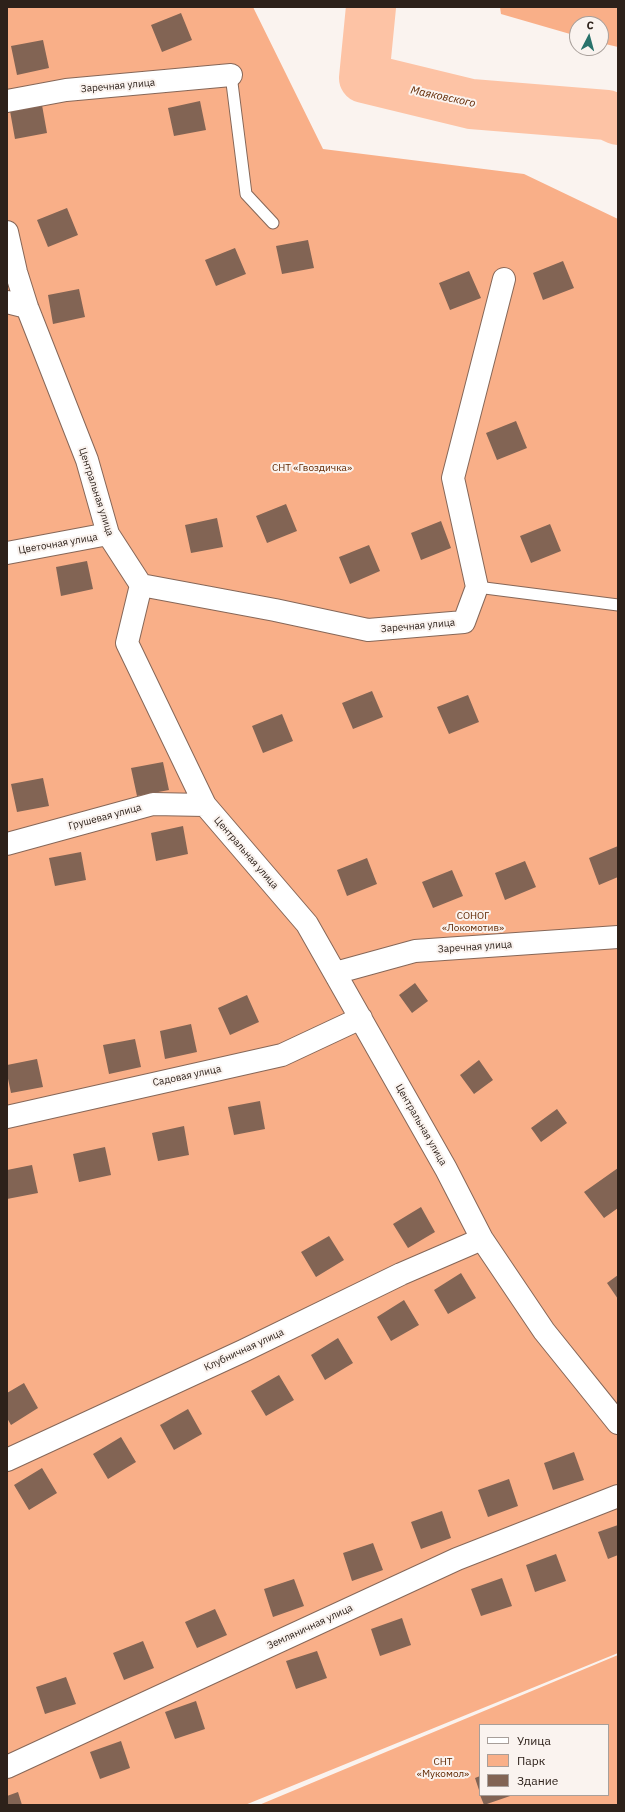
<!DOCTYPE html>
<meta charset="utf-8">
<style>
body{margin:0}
#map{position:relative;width:625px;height:1812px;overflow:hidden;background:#faf3ef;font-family:"IBM Plex Sans",sans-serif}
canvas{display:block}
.frame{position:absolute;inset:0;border:8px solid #2d211a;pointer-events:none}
.legend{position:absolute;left:479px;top:1724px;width:130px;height:72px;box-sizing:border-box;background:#faf3ef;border:1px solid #a89f9a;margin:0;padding:5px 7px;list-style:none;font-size:12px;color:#2d211a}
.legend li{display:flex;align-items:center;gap:8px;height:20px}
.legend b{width:20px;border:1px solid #a89f9a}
.north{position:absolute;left:569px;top:16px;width:40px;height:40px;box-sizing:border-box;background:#faf3ef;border:1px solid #a89f9a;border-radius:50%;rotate:6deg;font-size:11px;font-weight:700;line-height:16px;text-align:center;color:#2d211a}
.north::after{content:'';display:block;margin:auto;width:14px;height:18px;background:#29726b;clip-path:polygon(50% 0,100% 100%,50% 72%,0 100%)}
</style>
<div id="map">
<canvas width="625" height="1812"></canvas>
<div class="frame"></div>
<ul class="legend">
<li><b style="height:5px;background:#fff"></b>Улица</li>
<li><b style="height:11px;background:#f9af88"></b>Парк</li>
<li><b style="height:11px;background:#826454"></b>Здание</li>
</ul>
<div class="north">С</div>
</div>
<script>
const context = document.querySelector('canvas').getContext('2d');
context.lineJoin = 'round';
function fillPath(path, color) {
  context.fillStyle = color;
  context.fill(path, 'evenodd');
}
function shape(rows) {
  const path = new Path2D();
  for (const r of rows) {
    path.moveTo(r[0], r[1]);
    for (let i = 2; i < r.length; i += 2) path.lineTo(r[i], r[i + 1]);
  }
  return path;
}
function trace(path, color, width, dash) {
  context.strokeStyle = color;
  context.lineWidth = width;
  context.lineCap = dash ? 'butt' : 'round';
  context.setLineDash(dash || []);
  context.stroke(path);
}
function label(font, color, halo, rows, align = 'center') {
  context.font = font + ' "IBM Plex Sans",sans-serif';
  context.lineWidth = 4;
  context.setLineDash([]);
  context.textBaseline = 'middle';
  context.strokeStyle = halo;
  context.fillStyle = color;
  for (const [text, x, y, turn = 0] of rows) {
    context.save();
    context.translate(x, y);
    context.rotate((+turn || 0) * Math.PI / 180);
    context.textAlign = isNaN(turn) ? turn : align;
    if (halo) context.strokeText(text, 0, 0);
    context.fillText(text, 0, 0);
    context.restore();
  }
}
fillPath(shape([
 [7,7,253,7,323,149,524,174,618,219,618,1653,245,1805,7,1805],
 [500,7,618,7,618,47,601,43,601,24,577,24,577,36,501,14],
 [618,1655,618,1805,259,1805],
 [480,1725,608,1725,608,1795,480,1795]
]), '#f9af88');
trace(shape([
 [371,7,364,78,471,104,607,115,618,120]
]), '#fdc3a5', 50);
fillPath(shape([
 [181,13,192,40,162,52,151,25],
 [43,40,49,68,17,75,11,46],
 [200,101,206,130,174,136,168,108],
 [42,105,47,133,15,139,10,111],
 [67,208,78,235,48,247,37,220],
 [308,240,314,268,282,274,276,246],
 [235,248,246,274,216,286,205,260],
 [563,261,574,288,543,300,533,273],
 [469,271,481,298,450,310,439,283],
 [79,289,85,317,53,324,48,295],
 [516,421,527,448,497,460,486,433],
 [286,504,297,531,267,543,256,516],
 [217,518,223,547,191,553,185,525],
 [441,521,451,548,421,560,411,533],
 [550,524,561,551,531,563,520,536],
 [369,545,380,571,350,584,339,557],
 [87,561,93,589,61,596,56,567],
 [372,691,383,717,353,729,342,703],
 [468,695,479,722,449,734,437,707],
 [282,714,293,741,263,753,252,726],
 [163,762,169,790,137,796,131,768],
 [43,778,49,806,17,812,11,784],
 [183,826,188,854,156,861,151,833],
 [618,846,618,877,599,885,589,858],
 [81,852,86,880,55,886,49,858],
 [367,858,377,884,347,896,337,870],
 [525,861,536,887,505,900,495,873],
 [452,870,463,896,433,908,422,882],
 [415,983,428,1001,412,1013,399,995],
 [247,995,259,1022,230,1035,218,1008],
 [191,1024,197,1052,165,1059,160,1031],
 [135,1039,141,1067,109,1074,103,1045],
 [37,1059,43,1087,11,1093,7,1074,7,1065],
 [479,1060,493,1080,474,1094,460,1075],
 [260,1101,265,1129,234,1135,228,1107],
 [557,1109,567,1123,541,1142,531,1128],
 [184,1126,189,1155,158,1161,152,1133],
 [105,1147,111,1175,79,1182,73,1154],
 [32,1165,38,1193,7,1199,7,1170],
 [618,1168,618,1208,604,1218,584,1192],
 [421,1207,435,1232,408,1248,393,1224],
 [329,1236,344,1260,316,1277,301,1252],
 [461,1273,476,1298,448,1314,434,1290],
 [618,1275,618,1299,607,1283],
 [404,1300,419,1325,391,1341,377,1317],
 [338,1338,353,1363,325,1380,311,1355],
 [279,1375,294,1400,266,1416,251,1391],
 [24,1383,38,1408,11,1425,7,1418,7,1393],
 [188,1409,202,1434,174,1450,160,1425],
 [121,1437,136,1462,108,1479,93,1454],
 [574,1452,584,1480,553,1490,544,1463],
 [42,1468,57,1493,29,1510,14,1485],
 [509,1479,518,1506,488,1517,478,1490],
 [442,1511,451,1538,421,1549,411,1522],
 [618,1525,618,1555,608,1559,598,1532],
 [373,1543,383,1570,352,1581,343,1553],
 [556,1554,566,1581,535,1592,526,1565],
 [502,1578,512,1606,481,1616,471,1589],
 [294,1579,304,1606,273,1617,264,1589],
 [215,1609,227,1635,197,1648,185,1622],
 [402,1618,411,1645,380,1656,371,1629],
 [143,1641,154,1668,124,1680,113,1653],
 [317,1651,327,1678,296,1689,286,1661],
 [66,1677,76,1704,45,1714,36,1687],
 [196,1701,205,1729,175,1739,165,1712],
 [121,1741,130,1768,100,1779,90,1752],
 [480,1776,480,1793,475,1778],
 [18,1792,22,1805,7,1805,7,1796],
 [480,1795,513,1795,484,1805]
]), '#826454');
const service = shape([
 [231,75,246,194,273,223],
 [477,587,618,605]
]);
const minor = shape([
 [7,101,66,90,231,75],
 [7,232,16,272,27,307,87,460,108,534,141,585,127,643,205,805,307,924,446,1169,482,1239,544,1331,618,1423],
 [7,302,27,307],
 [7,553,108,534],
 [141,585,275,610,368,630,464,622,477,587,453,478,504,279],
 [7,844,153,804,205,805],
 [335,973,415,951,618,937],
 [7,1117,282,1055,361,1018],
 [7,1460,243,1351,401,1274,482,1239],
 [7,1767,457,1559,618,1496]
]);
trace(service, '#866758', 13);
trace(minor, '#866758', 24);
trace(service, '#fff', 11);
trace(minor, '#fff', 22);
label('10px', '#2d211a', '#faf3ef', [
 ["Заречная улица",118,86,-5],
 ["Центральная улица",96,492,72],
 ["Цветочная улица",58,544,-10],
 ["Заречная улица",418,626,-5],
 ["Грушевая улица",105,817,-15],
 ["Центральная улица",246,853,49],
 ["Заречная улица",475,947,-4],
 ["Садовая улица",187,1076,-12],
 ["Центральная улица",421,1125,60],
 ["Клубничная улица",244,1350,-25],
 ["Земляничная улица",310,1627,-25]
]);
label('10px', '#602700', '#faf3ef', [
 ["СНТ «Гвоздичка»",312,468],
 ["СОНОГ",473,916],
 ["«Локомотив»",473,928],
 ["СНТ",443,1762],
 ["«Мукомол»",443,1774]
]);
label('italic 11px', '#602700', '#faf3ef', [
 ["Маяковского",443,97,12]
]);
</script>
